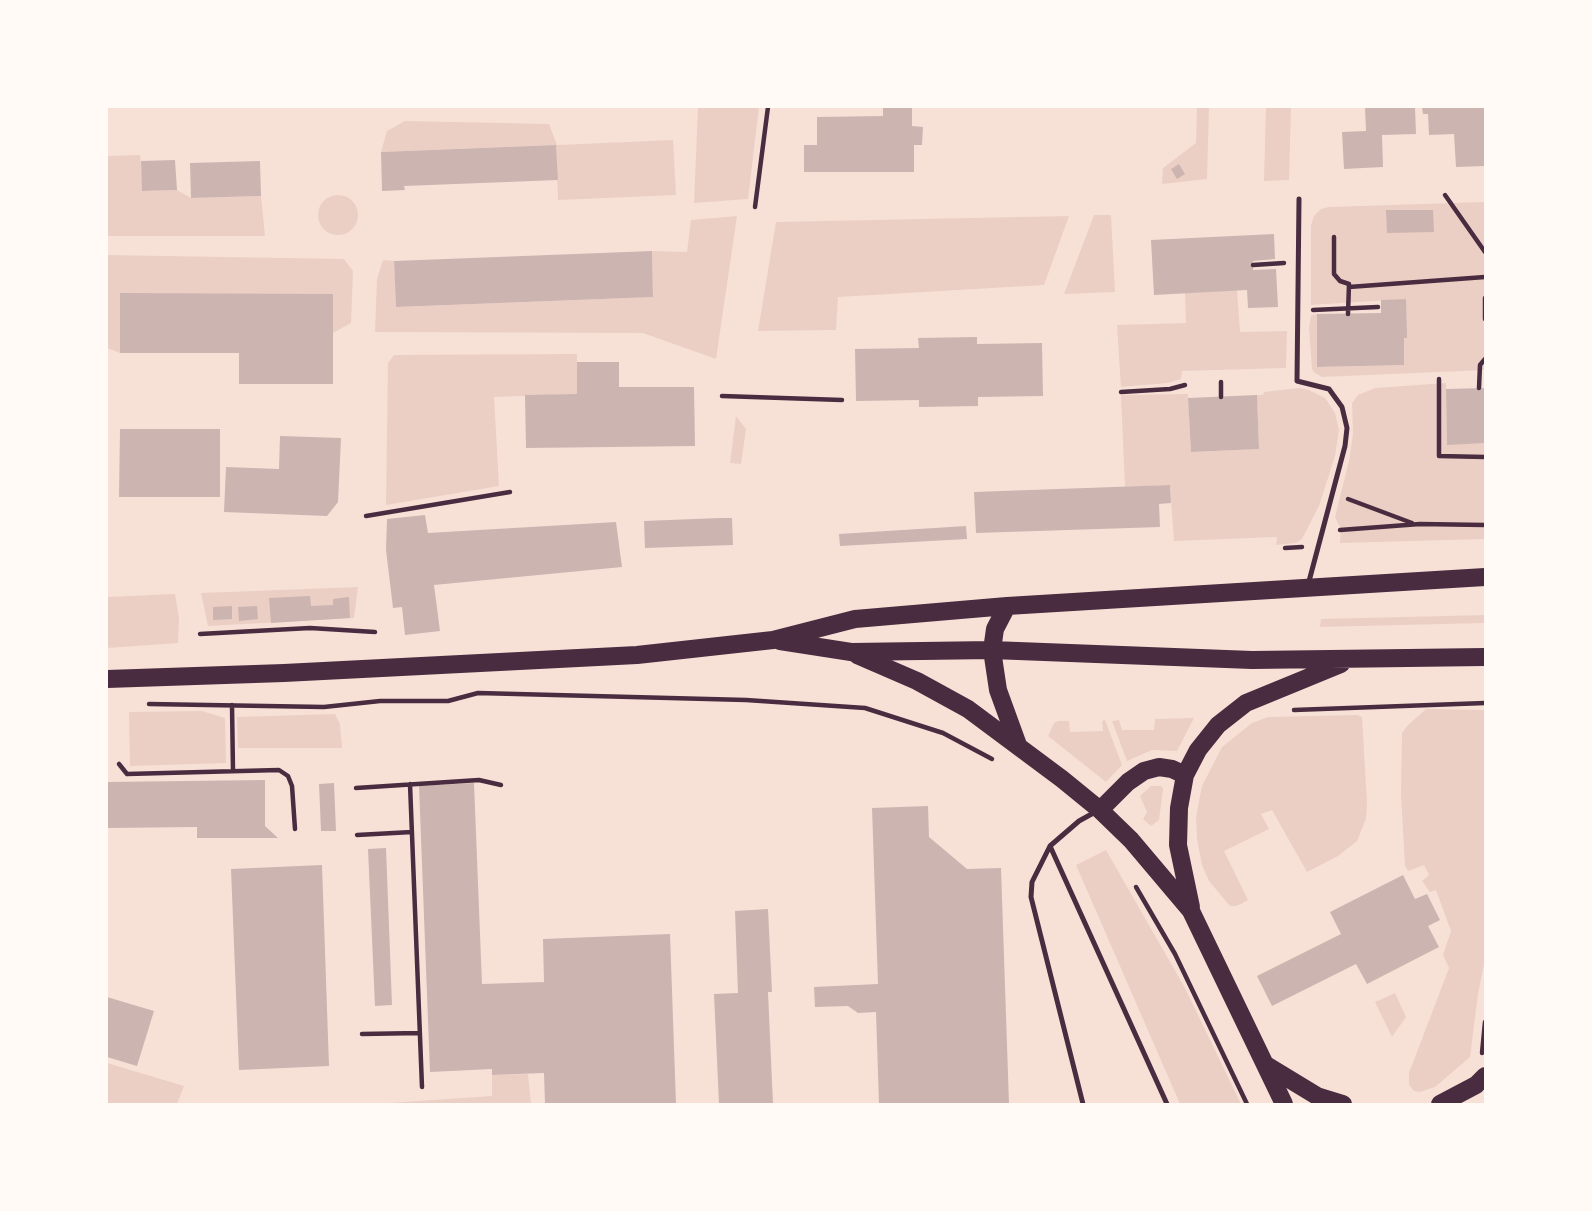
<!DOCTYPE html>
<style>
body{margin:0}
#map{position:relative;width:1592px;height:1211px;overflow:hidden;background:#f7e1d7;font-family:Arial,sans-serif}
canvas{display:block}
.frame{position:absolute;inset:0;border:108px solid #fffaf5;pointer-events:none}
</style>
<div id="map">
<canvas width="1592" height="1211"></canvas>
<div class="frame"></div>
</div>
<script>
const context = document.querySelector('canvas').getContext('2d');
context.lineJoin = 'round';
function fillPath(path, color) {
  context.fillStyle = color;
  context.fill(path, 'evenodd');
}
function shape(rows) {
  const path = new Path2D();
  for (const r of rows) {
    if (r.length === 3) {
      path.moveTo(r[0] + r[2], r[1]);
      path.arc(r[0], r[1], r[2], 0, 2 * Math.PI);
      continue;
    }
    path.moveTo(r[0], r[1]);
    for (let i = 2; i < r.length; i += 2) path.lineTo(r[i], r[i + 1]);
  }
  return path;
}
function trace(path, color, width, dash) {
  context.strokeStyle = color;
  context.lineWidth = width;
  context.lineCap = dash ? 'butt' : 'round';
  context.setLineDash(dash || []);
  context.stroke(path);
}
fillPath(shape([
 [698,107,759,107,748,199,694,203],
 [1197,107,1209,107,1207,179,1162,184,1163,168,1196,143],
 [1266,107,1291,107,1289,180,1264,181],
 [405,121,549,124,557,145,673,140,676,195,558,200,556,145,381,152,387,131],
 [140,155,143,191,177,190,191,198,261,196,265,236,107,236,107,156],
 [338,215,20],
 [1485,202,1485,370,1322,377,1315,373,1312,369,1309,328,1311,315,1317,314,1318,367,1403,365,1405,299,1311,305,1311,225,1314,216,1321,209,1329,207],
 [1094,215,1111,215,1115,292,1064,294],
 [737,216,716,359,643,333,375,332,377,279,383,260,394,261,396,307,653,297,652,251,687,252,691,220],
 [1069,216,1044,285,838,297,836,330,758,331,776,222],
 [107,255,344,259,353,271,351,323,333,333,333,294,120,294,120,353,107,348],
 [1237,290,1240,332,1287,331,1286,368,1182,371,1181,379,1168,383,1121,387,1117,325,1186,323,1185,293],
 [577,354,577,394,494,397,499,486,386,505,388,363,394,355],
 [1446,383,1447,444,1485,443,1485,539,1340,543,1341,529,1335,517,1349,461,1353,434,1352,403,1358,395,1375,388],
 [1299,388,1309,390,1325,398,1335,413,1339,430,1335,456,1319,506,1302,539,1296,543,1276,545,1277,537,1174,541,1170,485,1125,487,1121,395,1188,394,1191,452,1259,449,1257,395,1263,395,1264,392],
 [736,416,746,429,741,464,730,463],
 [358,587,354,618,208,626,201,593],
 [175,594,179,618,178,643,107,648,107,597],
 [1485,615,1485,623,1320,627,1321,619],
 [1426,709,1485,710,1485,959,1478,994,1470,1057,1435,1087,1420,1092,1414,1091,1409,1085,1409,1073,1449,968,1443,955,1451,931,1436,890,1430,892,1422,881,1429,875,1424,865,1408,871,1405,866,1401,795,1402,733,1407,726],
 [202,711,225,718,226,763,130,766,129,712],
 [335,714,340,724,342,748,238,748,237,717],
 [1357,715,1362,717,1367,802,1366,819,1357,841,1338,856,1307,872,1272,810,1261,814,1269,829,1224,851,1248,900,1237,906,1230,906,1209,881,1202,865,1197,839,1196,817,1202,786,1222,747,1252,723,1268,717],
 [1194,718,1177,751,1152,750,1127,761,1112,721,1119,720,1122,730,1154,730,1155,719],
 [1105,720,1122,765,1106,782,1048,736,1054,723,1058,721,1069,721,1070,732,1103,731,1102,721],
 [1151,786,1161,786,1163,789,1159,820,1151,826,1143,819,1147,812,1140,796],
 [1106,850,1185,988,1241,1104,1180,1104,1076,865],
 [1395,993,1406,1017,1392,1037,1375,1002],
 [107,1063,184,1086,177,1104,107,1104],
 [528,1074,531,1104,389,1103,492,1096,492,1075]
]), '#ebcfc5');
fillPath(shape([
 [883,107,912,107,912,126,923,127,922,145,914,145,914,172,804,172,804,145,817,145,817,117,883,116],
 [1365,107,1415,107,1416,134,1382,135,1383,167,1344,169,1342,132,1366,131],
 [1422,107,1485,107,1485,166,1456,167,1454,134,1429,135,1428,114,1423,114],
 [556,145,558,180,404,186,405,190,382,191,381,152],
 [175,160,177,190,142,191,141,161],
 [260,161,261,196,191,198,190,163],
 [1179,164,1185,174,1177,179,1171,169],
 [1386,210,1433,210,1434,232,1387,233],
 [1274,234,1275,259,1253,261,1253,270,1276,269,1278,307,1248,308,1247,290,1154,295,1151,240],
 [652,251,653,297,396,307,394,261],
 [120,293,333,294,333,384,239,384,239,353,120,353],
 [1406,299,1407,338,1404,338,1404,365,1317,367,1317,314,1381,313,1381,300],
 [977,337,977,344,1042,343,1043,396,978,397,978,406,919,407,919,400,856,401,855,349,919,348,918,338],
 [577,362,619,362,619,387,694,387,695,446,526,448,525,395,577,394],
 [1485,388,1485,443,1447,445,1446,389],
 [1257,395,1259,449,1191,452,1188,398],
 [120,429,220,429,220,497,119,497],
 [280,436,341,438,338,502,327,516,224,512,226,467,279,469],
 [1170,485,1171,503,1159,504,1160,527,976,533,974,492],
 [425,515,428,533,616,522,622,567,434,585,440,631,405,635,402,607,393,608,386,550,387,519],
 [720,518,732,518,733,545,645,548,644,521],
 [966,526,967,539,840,546,839,534],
 [310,596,311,606,333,605,333,599,349,597,350,618,271,623,269,598],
 [232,606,232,619,213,620,213,607],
 [257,606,258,619,239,621,238,607],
 [265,780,265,826,278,838,197,838,197,827,107,828,107,782],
 [334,783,336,831,321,831,319,784],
 [474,783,482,984,544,982,543,939,670,934,676,1104,545,1104,544,1073,492,1075,492,1069,430,1072,419,786],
 [928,806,929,837,967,869,1001,868,1009,1104,879,1104,876,1012,858,1013,848,1006,815,1007,814,987,878,984,872,808],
 [386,848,392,1005,375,1006,368,849],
 [322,865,329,1066,239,1070,231,869],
 [1403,875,1415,899,1427,894,1440,920,1428,926,1439,947,1367,984,1356,964,1272,1006,1257,976,1341,934,1330,912],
 [768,909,772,992,768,992,773,1104,719,1104,714,994,738,993,735,911],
 [107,997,154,1011,137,1066,107,1057]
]), '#ccb4b1');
trace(shape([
 [1445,195,1485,252],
 [755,207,768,107],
 [1334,237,1334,274,1340,281,1349,284,1348,314],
 [1253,265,1284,263],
 [1349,287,1485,277],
 [1485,298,1485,319],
 [1313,310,1378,307],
 [1439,379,1439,456,1485,457],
 [1479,388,1480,365,1485,359],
 [1121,392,1170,389,1185,385],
 [722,396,842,400],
 [1221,397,1221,382],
 [1348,499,1412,523],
 [366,516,510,492],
 [1340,530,1420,524,1485,525],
 [1285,548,1302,547],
 [200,634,310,628,375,632],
 [149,704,324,707,380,701,448,701,478,693,746,700,865,708,943,733,992,759],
 [232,705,233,771],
 [1294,710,1485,703],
 [119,764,127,774,279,770,288,776,292,786,295,829],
 [410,784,422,1087],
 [356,788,479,780,501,785],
 [357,835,412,832],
 [1136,887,1175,954,1247,1104],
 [362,1034,420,1033],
 [1482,1053,1485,1022]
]), '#4a2c40', 4.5);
trace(shape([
 [1299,199,1297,381,1329,389,1342,407,1347,428,1345,446,1308,585],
 [1097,811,1079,821,1050,846,1167,1104],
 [1050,846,1032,882,1031,897,1083,1104]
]), '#4a2c40', 5);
trace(shape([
 [1007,606,995,629,992,650,998,690,1018,745],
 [780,641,851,652,992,650,1252,660,1485,657],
 [857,655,917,681,968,709,1062,779,1100,810,1131,840,1191,911,1284,1104],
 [107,679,284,673,637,655,773,640,855,619,1007,606,1485,577],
 [1100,810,1128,782,1144,771,1159,767,1172,769,1185,775],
 [1191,907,1178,845,1179,808,1185,775,1198,750,1218,725,1246,703,1341,664],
 [1266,1065,1317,1096,1343,1104],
 [1440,1104,1476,1085,1485,1076]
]), '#4a2c40', 18);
</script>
